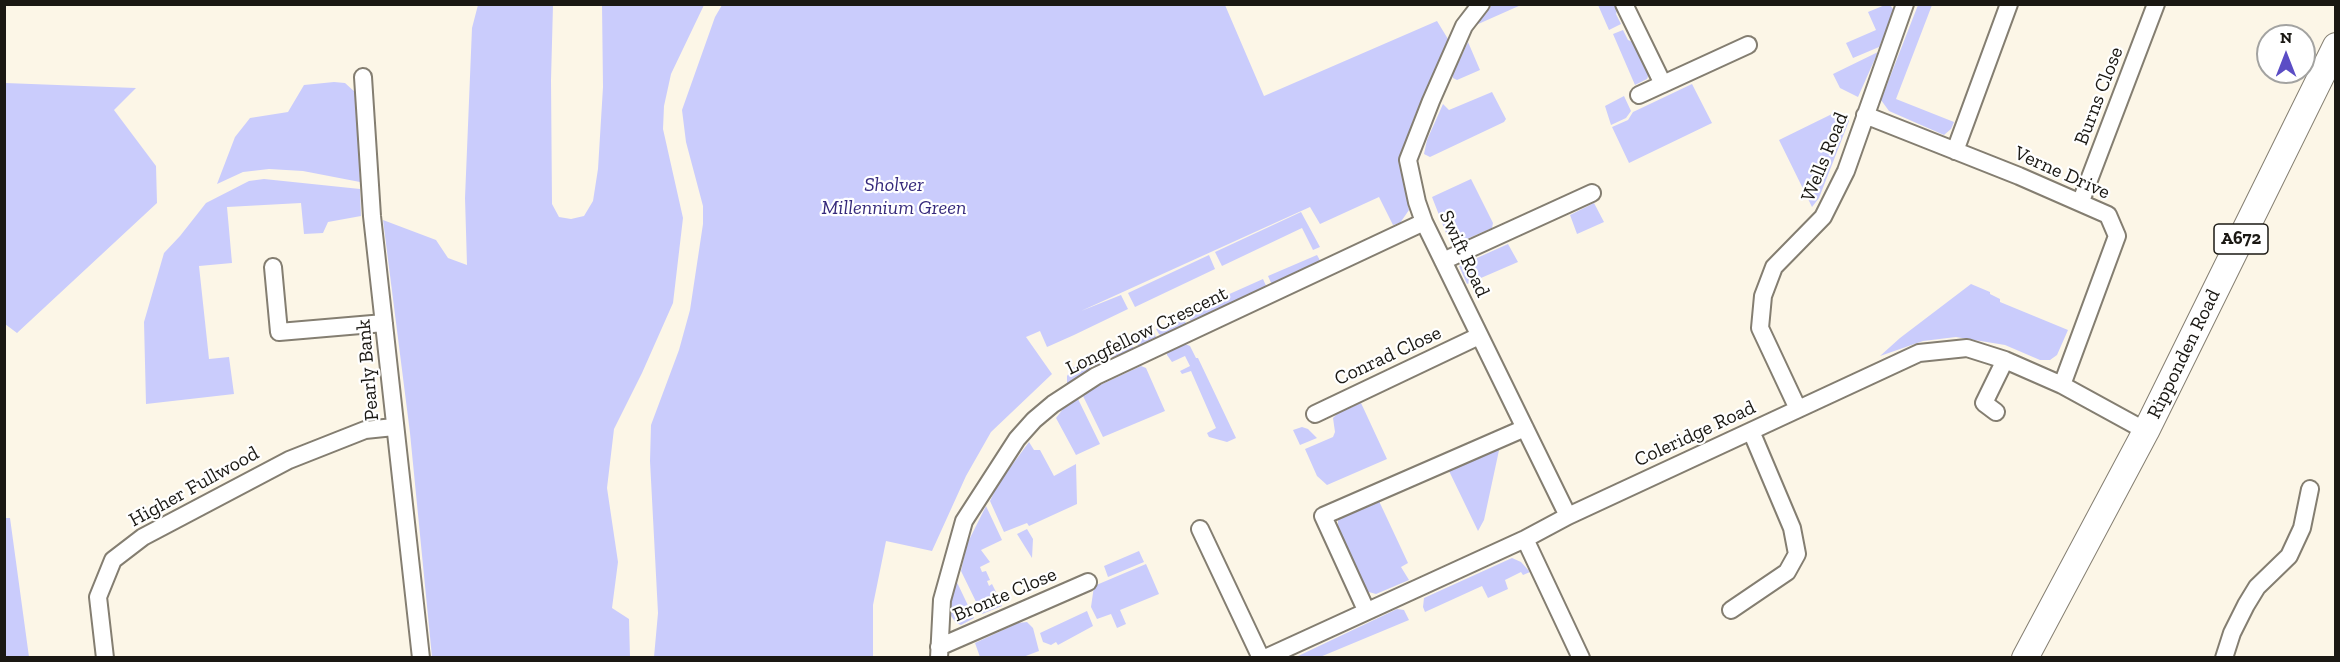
<!DOCTYPE html>
<style>
body{margin:0}
#map{position:relative;width:2340px;height:662px;overflow:hidden;background:#fcf6e7;font-family:"Zilla Slab",serif}
canvas{display:block}
.frame{position:absolute;inset:0;border:6px solid #1a1813;pointer-events:none}
.north{position:absolute;left:2256px;top:24px;width:60px;height:60px;box-sizing:border-box;background:#fff;border:2px solid #a3a3a1;border-radius:50%;rotate:0deg;font-size:16px;font-weight:700;line-height:24px;text-align:center;color:#1a1813}
.north::after{content:'';display:block;margin:auto;width:21px;height:27px;background:#5b4dc5;clip-path:polygon(50% 0,100% 100%,50% 72%,0 100%)}
</style>
<div id="map">
<canvas width="2340" height="662"></canvas>
<div class="frame"></div>
<div class="north">N</div>
</div>
<script>
const context = document.querySelector('canvas').getContext('2d');
context.lineJoin = 'round';
function fillPath(path, color) {
  context.fillStyle = color;
  context.fill(path, 'evenodd');
}
function shape(rows) {
  const path = new Path2D();
  for (const r of rows) {
    path.moveTo(r[0], r[1]);
    for (let i = 2; i < r.length; i += 2) path.lineTo(r[i], r[i + 1]);
  }
  return path;
}
function trace(path, color, width, dash) {
  context.strokeStyle = color;
  context.lineWidth = width;
  context.lineCap = dash ? 'butt' : 'round';
  context.setLineDash(dash || []);
  context.stroke(path);
}
function label(font, color, halo, rows, align = 'center') {
  context.font = font + ' "Zilla Slab",serif';
  context.lineWidth = 4.5;
  context.setLineDash([]);
  context.textBaseline = 'middle';
  context.strokeStyle = halo;
  context.fillStyle = color;
  for (const [text, x, y, turn = 0] of rows) {
    context.save();
    context.translate(x, y);
    context.rotate((+turn || 0) * Math.PI / 180);
    context.textAlign = isNaN(turn) ? turn : align;
    if (halo) context.strokeText(text, 0, 0);
    context.fillText(text, 0, 0);
    context.restore();
  }
}
fillPath(shape([
 [478,5,553,5,551,80,552,204,559,217,571,219,584,216,593,201,598,169,603,87,602,5,704,5,671,74,664,106,663,129,683,218,673,303,642,373,614,429,607,488,618,562,612,608,629,619,630,657,432,657,410,433,383,220,436,240,448,258,467,265,465,198,472,28],
 [722,5,1225,5,1264,96,1437,21,1448,39,1413,120,1406,142,1403,176,1409,210,1400,223,1393,225,1379,197,1320,224,1310,207,1081,311,1121,295,1128,309,1074,335,1047,347,1040,331,1026,337,1052,374,991,432,966,476,932,551,886,541,873,605,873,657,654,657,658,613,650,461,651,425,679,350,690,310,703,224,703,206,686,142,682,110,715,17],
 [1492,5,1492,4,1521,5,1476,25],
 [1598,5,1616,5,1618,8,1616,14,1621,24,1609,30],
 [1885,5,1890,5,1893,9,1893,15,1879,47,1853,58,1846,43,1876,30,1868,12],
 [1918,5,1932,5,1896,99,1954,122,1951,129,1944,135,1889,111,1881,100],
 [1623,30,1628,40,1633,42,1649,74,1647,79,1635,85,1613,34],
 [1468,42,1480,70,1457,80,1453,78,1453,74],
 [1878,52,1858,97,1840,88,1833,74],
 [334,82,345,83,356,93,360,182,303,171,269,169,243,172,217,184,235,137,250,118,288,112,304,85],
 [5,83,136,88,114,110,156,166,157,203,17,333,5,324],
 [1692,84,1712,123,1629,163,1612,127,1628,120,1633,112],
 [1492,92,1506,119,1504,122,1430,157,1424,154,1427,140,1443,104,1449,110],
 [1624,96,1631,111,1626,118,1611,125,1605,106],
 [1834,113,1845,115,1849,121,1819,198,1812,207,1779,140],
 [264,179,360,189,361,216,328,222,323,233,304,234,301,203,227,207,232,263,199,266,209,359,229,357,234,394,146,404,144,322,164,253,180,236,206,203,249,181],
 [1471,179,1493,223,1492,228,1460,242,1454,241,1446,233,1432,197],
 [1594,203,1604,222,1577,234,1570,215],
 [1301,212,1320,247,1313,250,1302,228,1222,266,1215,252],
 [1508,244,1518,262,1467,284,1459,266],
 [1209,255,1215,269,1135,307,1128,293],
 [1317,255,1322,264,1272,285,1268,276],
 [1263,279,1267,288,1192,324,1187,313],
 [1971,284,1990,292,1990,294,2000,299,2000,302,2068,330,2057,355,2050,360,2040,360,2005,345,1956,337,1923,341,1880,356,1900,338],
 [1182,316,1187,325,1163,337,1159,334,1156,329],
 [1153,330,1156,337,1155,340,1139,347,1134,338],
 [1131,340,1134,350,1113,359,1110,351],
 [1185,344,1190,346,1196,358,1198,358,1236,438,1227,442,1209,437,1207,433,1216,428,1191,371,1182,374,1180,371,1190,366,1185,356,1172,362,1167,355,1167,353],
 [1108,353,1112,361,1096,368,1091,360],
 [1087,361,1091,368,1090,371,1067,387,1067,376,1072,368],
 [1141,366,1146,368,1165,411,1103,437,1083,396,1096,387],
 [1078,399,1100,444,1076,455,1056,418,1063,409],
 [1361,403,1387,459,1327,485,1317,476,1305,449,1333,437,1335,432,1333,418,1337,414],
 [1302,427,1308,429,1317,438,1300,445,1293,430],
 [1501,441,1484,520,1478,531,1449,471,1437,476,1438,469],
 [1029,442,1034,450,1040,450,1054,476,1076,464,1077,504,1029,526,1027,523,1004,532,990,501,998,484],
 [1378,499,1408,563,1401,567,1409,580,1376,594,1365,591,1338,536,1338,519,1343,514],
 [986,506,1002,540,981,550,990,562,980,567,982,572,986,571,990,580,987,581,989,586,992,584,996,592,993,594,995,599,998,598,1002,606,982,614,961,571,967,544],
 [5,518,10,518,29,657,5,657],
 [1027,529,1033,539,1032,558,1017,534],
 [1139,551,1144,562,1108,577,1104,566],
 [1512,558,1521,562,1530,572,1523,575,1521,572,1505,580,1508,589,1488,598,1482,586,1425,612,1423,607,1424,598],
 [1146,564,1159,594,1120,610,1126,624,1117,628,1111,614,1097,619,1091,607,1094,586],
 [953,574,974,618,961,625,956,623,949,613],
 [1397,609,1404,610,1409,620,1320,657,1296,657],
 [1087,611,1093,626,1058,645,1056,642,1051,645,1043,642,1040,633],
 [1027,622,1033,628,1039,651,1023,657,980,657,975,643,1018,623]
]), '#caccfc');
const street = shape([
 [1481,4,1464,26,1431,101,1408,160,1417,202,1424,222,1568,516],
 [1624,4,1663,84],
 [363,77,372,216,421,658],
 [1639,95,1748,45],
 [1865,115,2019,176,2108,215,2117,236,2062,385],
 [1955,151,2009,4],
 [2081,201,2156,4],
 [1443,261,1592,193],
 [273,267,279,332,384,323],
 [1798,409,1760,328,1763,296,1774,267,1823,217,1846,171,1905,4],
 [1996,412,1984,403,2005,360],
 [1315,414,1479,336],
 [1200,529,1261,658],
 [1525,539,1581,658],
 [1366,610,1323,516,1525,428],
 [1731,610,1787,572,1797,554,1792,528,1751,431],
 [939,647,1088,582],
 [105,658,98,597,113,560,143,537,289,460,365,430,394,427],
 [939,658,942,600,964,521,1017,439,1034,420,1053,404,1096,376,1424,222],
 [1265,658,1525,539,1568,516,1919,353,1967,348,2005,360,2062,385,2146,431],
 [2224,658,2232,633,2246,605,2257,587,2289,556,2302,528,2310,489]
]);
const primary = shape([
 [2025,658,2146,431,2336,46]
]);
trace(street, '#847e71', 20);
trace(primary, '#847e71', 28);
trace(street, '#fff', 16);
trace(primary, '#fff', 26);
for (const [x, y, w] of [
 [2241,239,54]
]) {
  const box = new Path2D();
  box.roundRect(x - w / 2, y - 15, w, 30, 4.5);
  context.fillStyle = '#fff';
  context.fill(box);
  trace(box, '#1a1813', 1.5);
}
label('bold 18px', '#1a1813', null, [
 ["A672",2241,239]
]);
label('20px', '#1a1813', '#fff', [
 ["Burns Close",2099,96,-69],
 ["Wells Road",1825,157,-68],
 ["Verne Drive",2062,173,24],
 ["Swift Road",1464,254,65],
 ["Longfellow Crescent",1147,331,-26],
 ["Ripponden Road",2184,354,-64],
 ["Conrad Close",1388,356,-25],
 ["Pearly Bank",368,370,-95],
 ["Coleridge Road",1695,434,-25],
 ["Higher Fullwood",194,487,-29],
 ["Bronte Close",1005,595,-23]
]);
label('italic 20px', '#35297b', '#fff', [
 ["Sholver",894,185],
 ["Millennium Green",894,208]
]);
</script>
